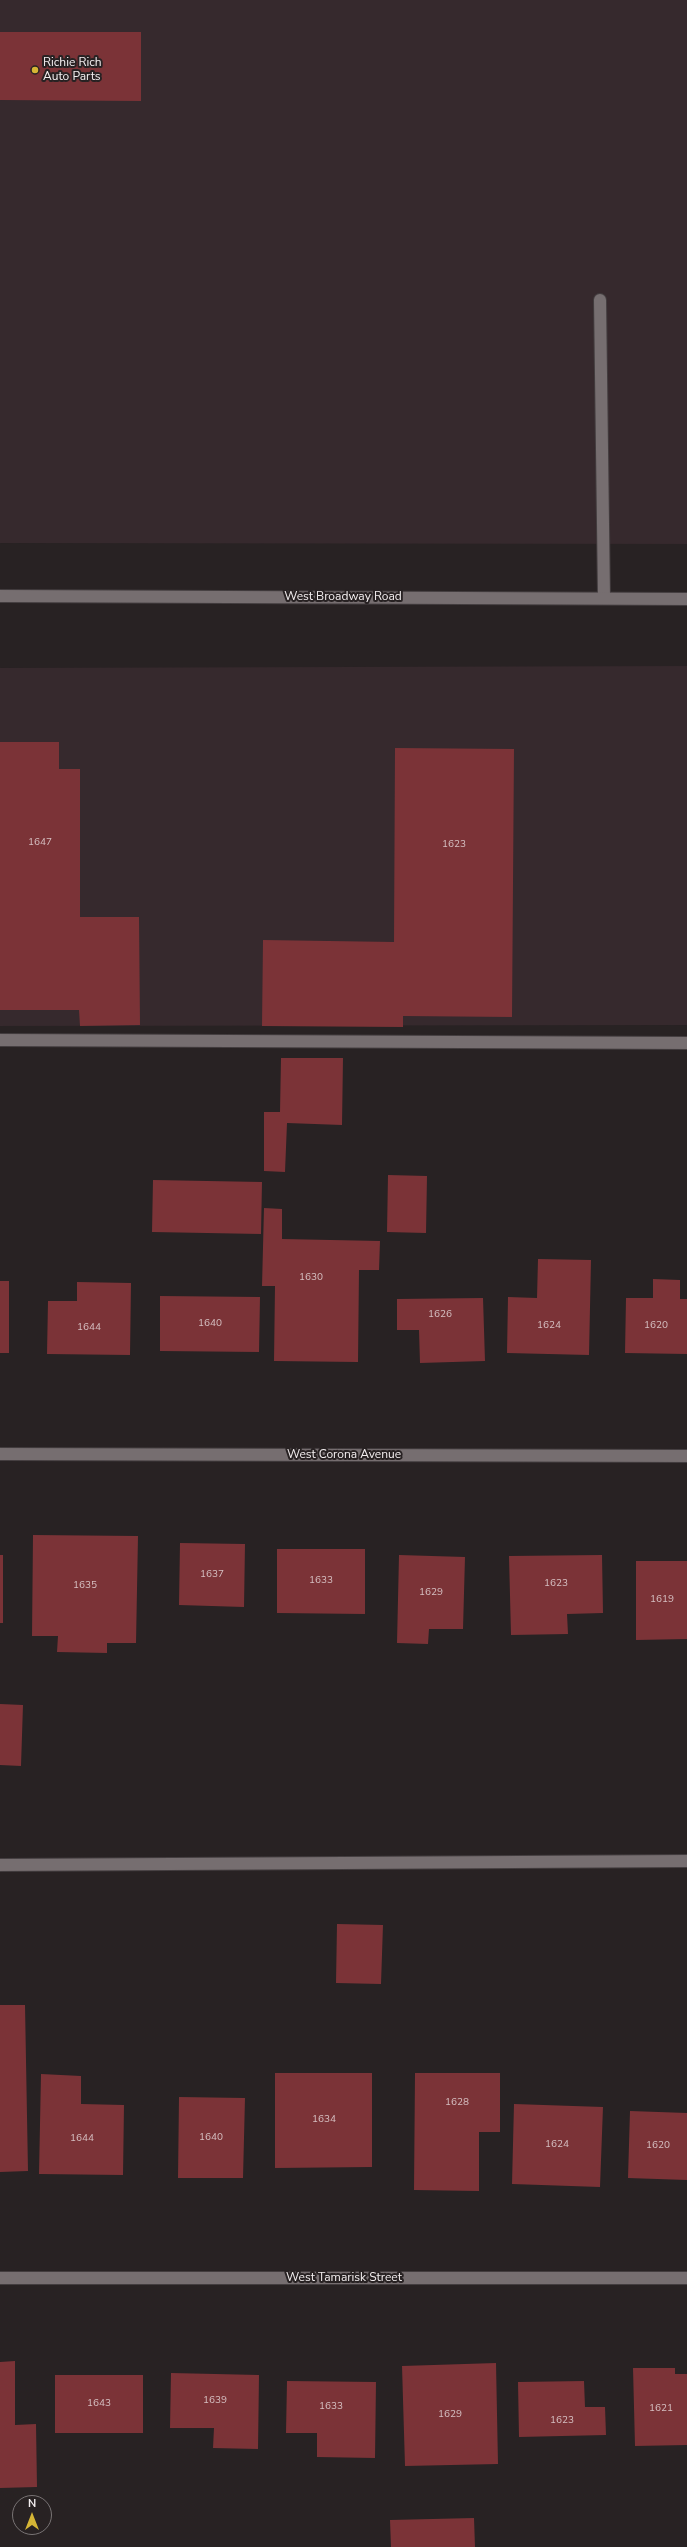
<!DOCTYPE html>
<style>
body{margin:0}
#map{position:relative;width:687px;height:2547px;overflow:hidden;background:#282223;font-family:"Nunito Sans",sans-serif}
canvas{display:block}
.north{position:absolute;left:12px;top:2495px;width:40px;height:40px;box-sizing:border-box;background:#282223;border:1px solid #797475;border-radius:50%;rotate:0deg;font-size:11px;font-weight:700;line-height:16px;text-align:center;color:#f3eeef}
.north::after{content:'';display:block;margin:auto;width:14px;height:18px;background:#d5b535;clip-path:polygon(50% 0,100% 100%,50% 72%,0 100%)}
</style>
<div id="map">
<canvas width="687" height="2547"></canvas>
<div class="north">N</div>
</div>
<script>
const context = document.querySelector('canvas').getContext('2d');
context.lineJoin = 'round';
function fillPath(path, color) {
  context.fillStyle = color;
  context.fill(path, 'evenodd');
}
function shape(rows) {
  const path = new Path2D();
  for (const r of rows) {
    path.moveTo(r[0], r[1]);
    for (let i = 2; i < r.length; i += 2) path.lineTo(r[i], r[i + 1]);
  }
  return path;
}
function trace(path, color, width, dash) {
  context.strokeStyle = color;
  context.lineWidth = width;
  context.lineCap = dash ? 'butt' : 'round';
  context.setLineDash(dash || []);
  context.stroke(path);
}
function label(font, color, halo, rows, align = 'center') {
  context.font = font + ' "Nunito Sans",sans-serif';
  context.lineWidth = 4;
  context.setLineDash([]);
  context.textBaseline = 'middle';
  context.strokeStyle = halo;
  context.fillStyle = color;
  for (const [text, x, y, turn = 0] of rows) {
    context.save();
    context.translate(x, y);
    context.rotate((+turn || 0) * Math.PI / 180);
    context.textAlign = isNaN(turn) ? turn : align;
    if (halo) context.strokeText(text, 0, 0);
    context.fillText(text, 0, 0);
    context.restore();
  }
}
fillPath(shape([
 [0,0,687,0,687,544,0,543],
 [687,666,687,1025,0,1026,0,668]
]), '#36292d');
fillPath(shape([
 [0,32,141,32,141,101,0,100],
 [0,742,59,742,59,769,80,769,80,917,139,917,140,1025,80,1026,79,1010,0,1010],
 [395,748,514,749,512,1017,403,1016,403,1027,262,1026,263,940,394,942],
 [281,1058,343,1058,342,1125,287,1123,285,1172,264,1171,264,1112,280,1112],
 [388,1175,427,1176,426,1233,387,1232],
 [153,1180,262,1182,261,1234,152,1232],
 [264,1208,282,1209,282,1239,380,1241,379,1270,359,1270,358,1362,274,1361,275,1286,262,1286],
 [538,1259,591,1260,589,1355,507,1353,508,1297,537,1298],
 [653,1279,680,1280,680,1299,687,1299,687,1354,625,1353,626,1298,653,1298],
 [0,1281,9,1281,9,1353,0,1353],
 [77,1282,131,1283,130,1355,47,1354,48,1301,77,1301],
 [160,1296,260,1297,259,1352,160,1351],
 [483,1298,485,1361,420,1363,419,1330,397,1330,397,1299],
 [33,1535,138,1536,136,1643,107,1643,107,1653,57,1652,58,1636,32,1636],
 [180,1543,245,1544,244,1607,179,1605],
 [277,1549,365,1549,365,1614,277,1613],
 [0,1555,3,1555,3,1623,0,1623],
 [399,1555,465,1557,463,1629,429,1629,428,1644,397,1643],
 [602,1555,603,1613,567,1614,568,1634,511,1635,509,1556],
 [636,1561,687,1561,687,1639,636,1640],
 [0,1704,23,1705,21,1766,0,1765],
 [337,1924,383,1925,381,1984,336,1983],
 [0,2005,25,2005,28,2171,0,2172],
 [275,2073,372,2073,372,2167,275,2168],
 [415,2073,500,2073,500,2132,479,2132,479,2191,414,2190],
 [41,2074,81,2076,81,2104,124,2105,123,2175,39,2174],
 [179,2097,245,2098,243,2178,178,2178],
 [514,2104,603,2107,600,2187,512,2184],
 [630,2111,687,2113,687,2180,628,2178],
 [15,2361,15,2425,36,2424,37,2487,0,2488,0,2362],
 [496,2363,498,2464,405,2466,402,2366],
 [633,2368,675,2368,675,2374,687,2374,687,2445,635,2446],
 [171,2373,259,2375,258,2449,213,2448,214,2428,170,2428],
 [55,2375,143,2375,143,2433,55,2433],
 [287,2381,376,2382,375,2458,317,2457,317,2433,286,2433],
 [584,2381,585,2407,605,2407,606,2435,519,2437,518,2382],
 [474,2518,475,2547,391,2547,390,2520]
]), '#7b3337');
const lane = shape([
 [600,300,604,598],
 [0,1040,687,1043],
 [0,1865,687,1861]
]);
const street = shape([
 [0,1454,687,1456],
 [0,2278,687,2278]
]);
const secondary = shape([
 [0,596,687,599]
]);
trace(lane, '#433d3f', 14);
trace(street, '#433d3f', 14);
trace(secondary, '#433d3f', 14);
trace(lane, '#766e70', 12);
trace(street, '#766e70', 12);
trace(secondary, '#766e70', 12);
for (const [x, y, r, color] of [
 [35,70,4,"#d5b535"]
]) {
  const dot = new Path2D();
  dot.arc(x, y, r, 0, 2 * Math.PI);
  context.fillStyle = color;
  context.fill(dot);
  trace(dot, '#282223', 1.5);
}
label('10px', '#d5bfc1', null, [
 ["1647",40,843],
 ["1623",454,845],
 ["1630",311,1278],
 ["1626",440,1315],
 ["1640",210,1324],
 ["1624",549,1326],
 ["1620",656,1326],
 ["1644",89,1328],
 ["1637",212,1575],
 ["1633",321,1581],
 ["1623",556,1584],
 ["1635",85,1586],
 ["1629",431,1593],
 ["1619",662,1600],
 ["1628",457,2103],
 ["1634",324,2120],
 ["1640",211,2138],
 ["1644",82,2139],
 ["1624",557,2145],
 ["1620",658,2146],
 ["1639",215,2401],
 ["1643",99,2404],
 ["1633",331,2407],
 ["1621",661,2409],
 ["1629",450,2415],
 ["1623",562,2421]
]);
label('12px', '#f3eeef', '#282223', [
 ["Richie Rich",43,63],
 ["Auto Parts",43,77]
], 'left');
label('12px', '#f3eeef', '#282223', [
 ["West Broadway Road",343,597],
 ["West Corona Avenue",344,1455],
 ["West Tamarisk Street",344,2278]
]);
</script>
